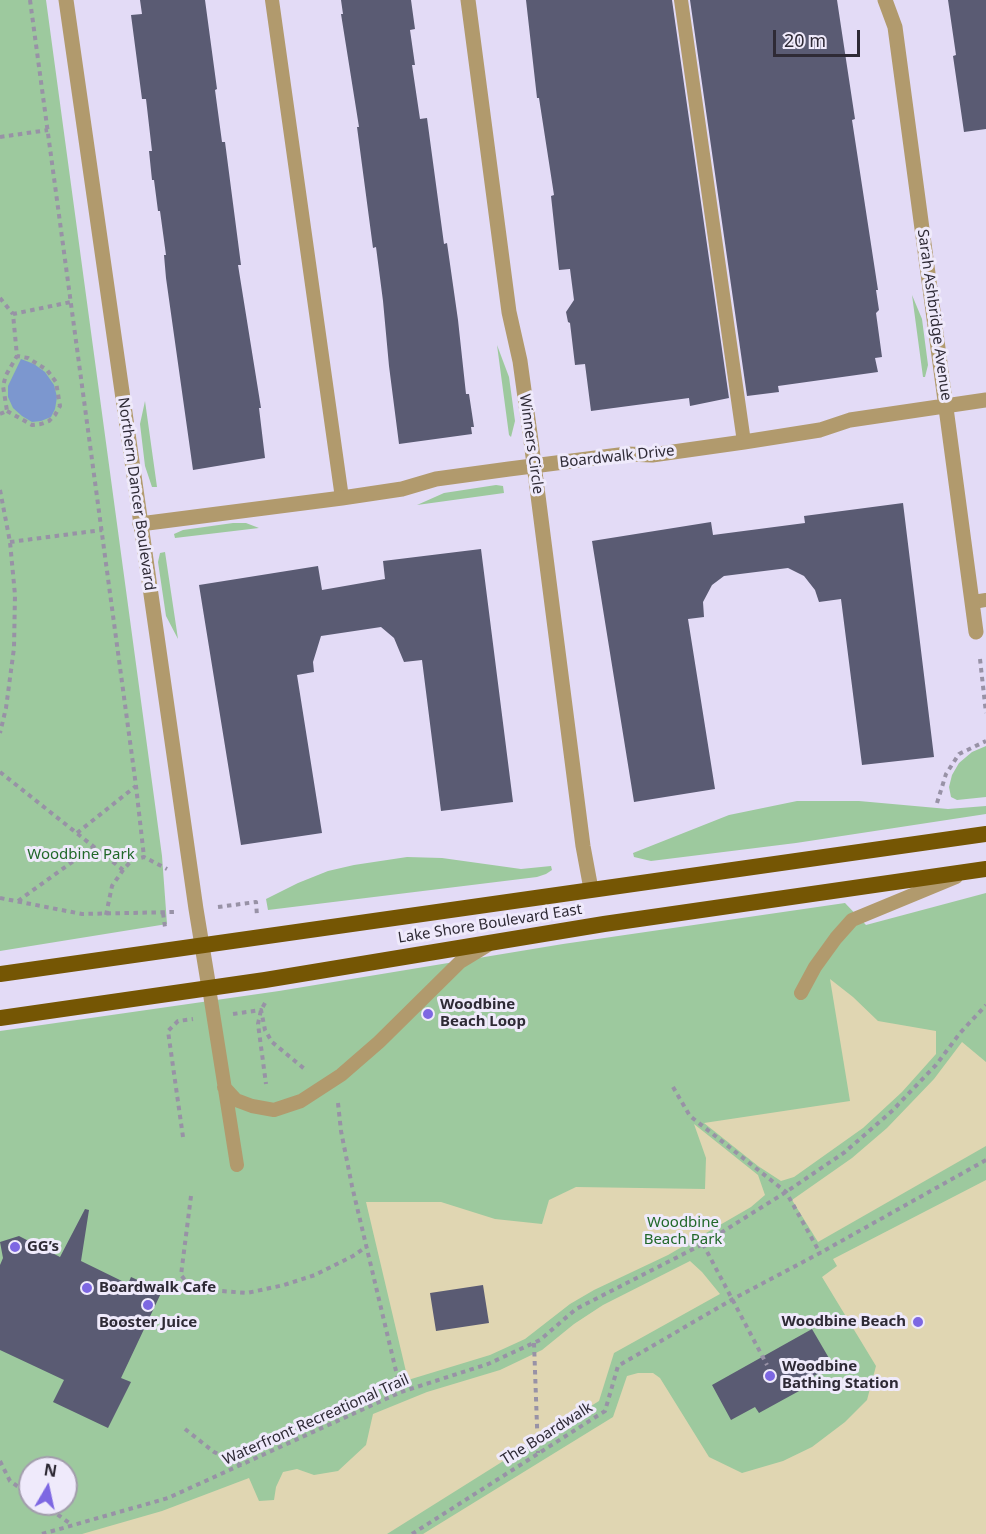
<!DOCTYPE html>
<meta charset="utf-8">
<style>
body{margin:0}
#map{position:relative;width:986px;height:1534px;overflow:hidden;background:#e3dbf6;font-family:"Noto Sans",sans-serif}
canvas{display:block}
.north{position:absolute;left:18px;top:1456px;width:60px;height:60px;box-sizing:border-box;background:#efeafb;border:2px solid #a29dac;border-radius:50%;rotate:9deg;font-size:16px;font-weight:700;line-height:24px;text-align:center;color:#2e2a35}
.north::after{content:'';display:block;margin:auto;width:21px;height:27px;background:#7d67e2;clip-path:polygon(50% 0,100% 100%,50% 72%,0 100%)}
.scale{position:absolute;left:773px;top:30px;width:87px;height:27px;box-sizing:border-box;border:3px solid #2e2a35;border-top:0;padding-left:8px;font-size:18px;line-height:21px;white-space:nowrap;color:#2e2a35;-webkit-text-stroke:4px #efeafb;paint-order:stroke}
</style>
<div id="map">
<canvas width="986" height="1534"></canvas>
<div class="north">N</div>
<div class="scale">20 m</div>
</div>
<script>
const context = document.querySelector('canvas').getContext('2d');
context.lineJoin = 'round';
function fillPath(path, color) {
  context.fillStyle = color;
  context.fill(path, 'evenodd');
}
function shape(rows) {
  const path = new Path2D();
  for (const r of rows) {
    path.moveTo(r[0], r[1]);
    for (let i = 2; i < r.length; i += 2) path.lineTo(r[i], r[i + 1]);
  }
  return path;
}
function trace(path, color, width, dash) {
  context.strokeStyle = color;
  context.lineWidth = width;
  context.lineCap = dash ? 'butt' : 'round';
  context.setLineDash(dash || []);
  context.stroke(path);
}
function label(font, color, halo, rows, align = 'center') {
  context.font = font + ' "Noto Sans",sans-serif';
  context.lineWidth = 6;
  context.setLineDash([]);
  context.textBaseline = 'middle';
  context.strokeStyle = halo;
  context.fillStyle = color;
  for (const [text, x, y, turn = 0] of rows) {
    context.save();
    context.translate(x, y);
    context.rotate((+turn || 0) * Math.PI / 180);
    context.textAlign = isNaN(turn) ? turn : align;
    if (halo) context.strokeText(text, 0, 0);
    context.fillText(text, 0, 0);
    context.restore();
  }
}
fillPath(shape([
 [0,0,46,0,162,856,167,924,0,951],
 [912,295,922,319,928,365,925,377,923,377],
 [497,345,509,377,515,421,511,437,509,435],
 [145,401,157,487,152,487,145,466,140,424],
 [496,485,503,486,504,493,417,505,444,493],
 [233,523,246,523,259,528,175,538,174,534,183,530],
 [165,552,178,639,166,616,158,562,160,553],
 [986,746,986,797,957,800,951,797,949,787,952,775,959,763,972,752],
 [797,801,859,801,948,809,986,806,986,814,796,843,651,861,634,857,633,853,729,815],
 [407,857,442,858,521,869,551,866,552,870,546,874,537,877,268,910,266,899,298,883,328,871,354,865],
 [986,893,986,1534,0,1534,0,1031,279,991,563,944,845,903,866,925],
 [30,1468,66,1468,66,1504,30,1504]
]), '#9dc99e');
fillPath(shape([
 [830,979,853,997,878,1021,936,1031,936,1054,902,1092,863,1128,794,1177,781,1181,758,1166,704,1123,850,1101],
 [962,1042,986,1062,986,1146,818,1242,792,1200,852,1158,887,1128,934,1079],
 [694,1124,758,1175,765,1195,751,1207,668,1255,594,1290,570,1304,525,1339,490,1355,408,1380,366,1202,441,1202,495,1219,542,1224,549,1200,576,1187,705,1189,706,1158],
 [986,1180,986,1534,423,1534,613,1417,627,1376,638,1373,653,1373,660,1378,709,1457,742,1473,783,1461,812,1447,845,1422,867,1400,876,1366,822,1277,837,1266,833,1259],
 [690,1261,702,1272,720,1294,614,1353,599,1401,387,1534,82,1534,162,1511,249,1478,259,1501,274,1500,276,1487,283,1472,297,1469,314,1475,338,1471,366,1445,373,1414,427,1392,500,1370,542,1350,574,1324,603,1305]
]), '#e0d6b2');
fillPath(shape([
 [21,359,34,364,45,372,54,385,57,397,55,409,51,417,41,421,32,422,22,416,13,408,8,397,8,386]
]), '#7c97cf');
fillPath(shape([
 [140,0,205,0,217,89,215,90,222,142,225,142,241,265,238,265,261,408,259,408,265,458,193,470,166,278,164,255,166,255,160,211,158,211,154,180,152,180,149,151,152,151,146,99,142,99,131,15,142,14],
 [341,0,411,0,415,29,410,30,415,65,412,65,420,119,427,118,444,244,447,243,458,320,466,394,469,394,474,427,471,427,472,434,399,444,389,366,383,301,376,247,373,248,357,127,359,127,341,14,343,14],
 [526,0,672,0,729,398,690,406,689,398,591,411,585,364,575,365,570,323,568,322,566,312,574,300,570,269,559,270,551,196,554,195,539,98,537,98],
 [690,0,837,0,855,119,852,120,878,290,876,290,879,310,876,313,882,357,875,358,878,372,778,386,779,392,747,396],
 [948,0,986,0,986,129,964,132,953,56,956,55],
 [903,503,934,757,862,765,841,599,819,602,815,590,804,576,788,568,724,576,712,585,703,602,704,617,688,619,715,789,634,802,592,541,711,522,713,535,805,523,804,516],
 [481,549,513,802,441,811,422,660,404,662,394,638,381,627,321,636,313,662,314,672,297,675,322,833,241,845,199,585,318,566,322,590,385,579,383,561],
 [85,1209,89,1210,81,1261,128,1284,131,1277,162,1291,121,1378,131,1382,108,1428,53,1402,64,1380,0,1350,0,1265,3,1258,0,1242,19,1236,60,1257],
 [483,1285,489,1323,436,1331,430,1293],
 [812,1329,833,1365,807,1380,810,1385,759,1413,755,1407,731,1420,712,1385]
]), '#5a5b73');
trace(shape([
 [30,0,136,786,144,857],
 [0,137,48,130],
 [0,298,13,314],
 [7,411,32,425,41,424,49,421,55,415,60,406,56,382,47,370,28,358,17,356],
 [0,414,7,411,3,386,6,375,17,356,13,314,71,302],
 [0,490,10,542,15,595,14,648,6,708,0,733],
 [10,542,102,530],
 [980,659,986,713],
 [0,772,123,870],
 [937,803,946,774,959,754,986,741],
 [77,833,136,786],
 [0,898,82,914,174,912],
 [18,901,93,847],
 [218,907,256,902,257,916],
 [163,913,165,927],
 [106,915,112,886,123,870,132,860,144,857,167,869],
 [265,1003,261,1010,258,1024,266,1084],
 [233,1014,261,1010,265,1030,272,1042,307,1071],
 [673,1087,690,1116,786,1192,820,1253],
 [338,1103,341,1131,352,1186,401,1392],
 [183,1137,168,1031,178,1021,193,1019],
 [191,1196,181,1275,188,1284,221,1291,247,1293,284,1285,315,1275,353,1256,366,1247],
 [703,1244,767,1365],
 [534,1343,538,1453],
 [185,1429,214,1452,242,1466],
 [0,1461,10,1481,30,1495],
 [43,1504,72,1525],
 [42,1534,168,1498,401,1392,488,1364,540,1340,576,1309,703,1244,786,1192,845,1152,892,1111,936,1065,960,1033,986,1005],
 [412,1534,605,1411,618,1366,733,1299,820,1253,986,1160]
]), '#9892a6', 4, [4.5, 4.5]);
trace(shape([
 [272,0,342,498],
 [681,0,744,442],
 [973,602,986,600],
 [209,988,237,1165],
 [801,993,815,967,836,938,852,920,956,877],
 [224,1087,236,1100,252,1106,274,1110,301,1101,341,1075,379,1042,460,962,488,945]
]), '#b19a6d', 14);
trace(shape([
 [66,0,196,909,209,988],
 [468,0,509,312,520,361,531,441,583,846,591,889],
 [885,0,895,27,976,632],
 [140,524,342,498,402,489,436,479,509,469,627,454,652,455,744,442,820,430,850,420,986,400]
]), '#b19a6d', 15);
trace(shape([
 [0,974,986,834],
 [0,1018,265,980,604,924,986,869]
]), '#755604', 16);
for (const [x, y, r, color] of [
 [428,1014,6,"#7d67e2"],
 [15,1247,6,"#7d67e2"],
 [87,1288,6,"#7d67e2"],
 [148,1305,6,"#7d67e2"],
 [918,1322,6,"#7d67e2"],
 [770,1376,6,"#7d67e2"]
]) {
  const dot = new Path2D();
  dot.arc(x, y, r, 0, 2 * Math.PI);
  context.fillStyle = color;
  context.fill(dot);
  trace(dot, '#efeafb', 2);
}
label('15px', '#2e2a35', '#efeafb', [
 ["Sarah Ashbridge Avenue",934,315,82],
 ["Winners Circle",531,444,82],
 ["Boardwalk Drive",617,457,-6],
 ["Northern Dancer Boulevard",136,494,82],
 ["Lake Shore Boulevard East",490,924,-9],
 ["Waterfront Recreational Trail",316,1420,-24],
 ["The Boardwalk",547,1434,-32]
]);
label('15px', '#21682a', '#efeafb', [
 ["Woodbine Park",81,855],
 ["Woodbine",683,1223],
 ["Beach Park",683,1240]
]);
label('bold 15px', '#2e2a35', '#efeafb', [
 ["Woodbine",440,1005],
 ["Beach Loop",440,1022],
 ["GG’s",27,1247],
 ["Boardwalk Cafe",99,1288],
 ["Woodbine Beach",906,1322,"right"],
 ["Booster Juice",148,1323,"center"],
 ["Woodbine",782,1367],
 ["Bathing Station",782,1384]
], 'left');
</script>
